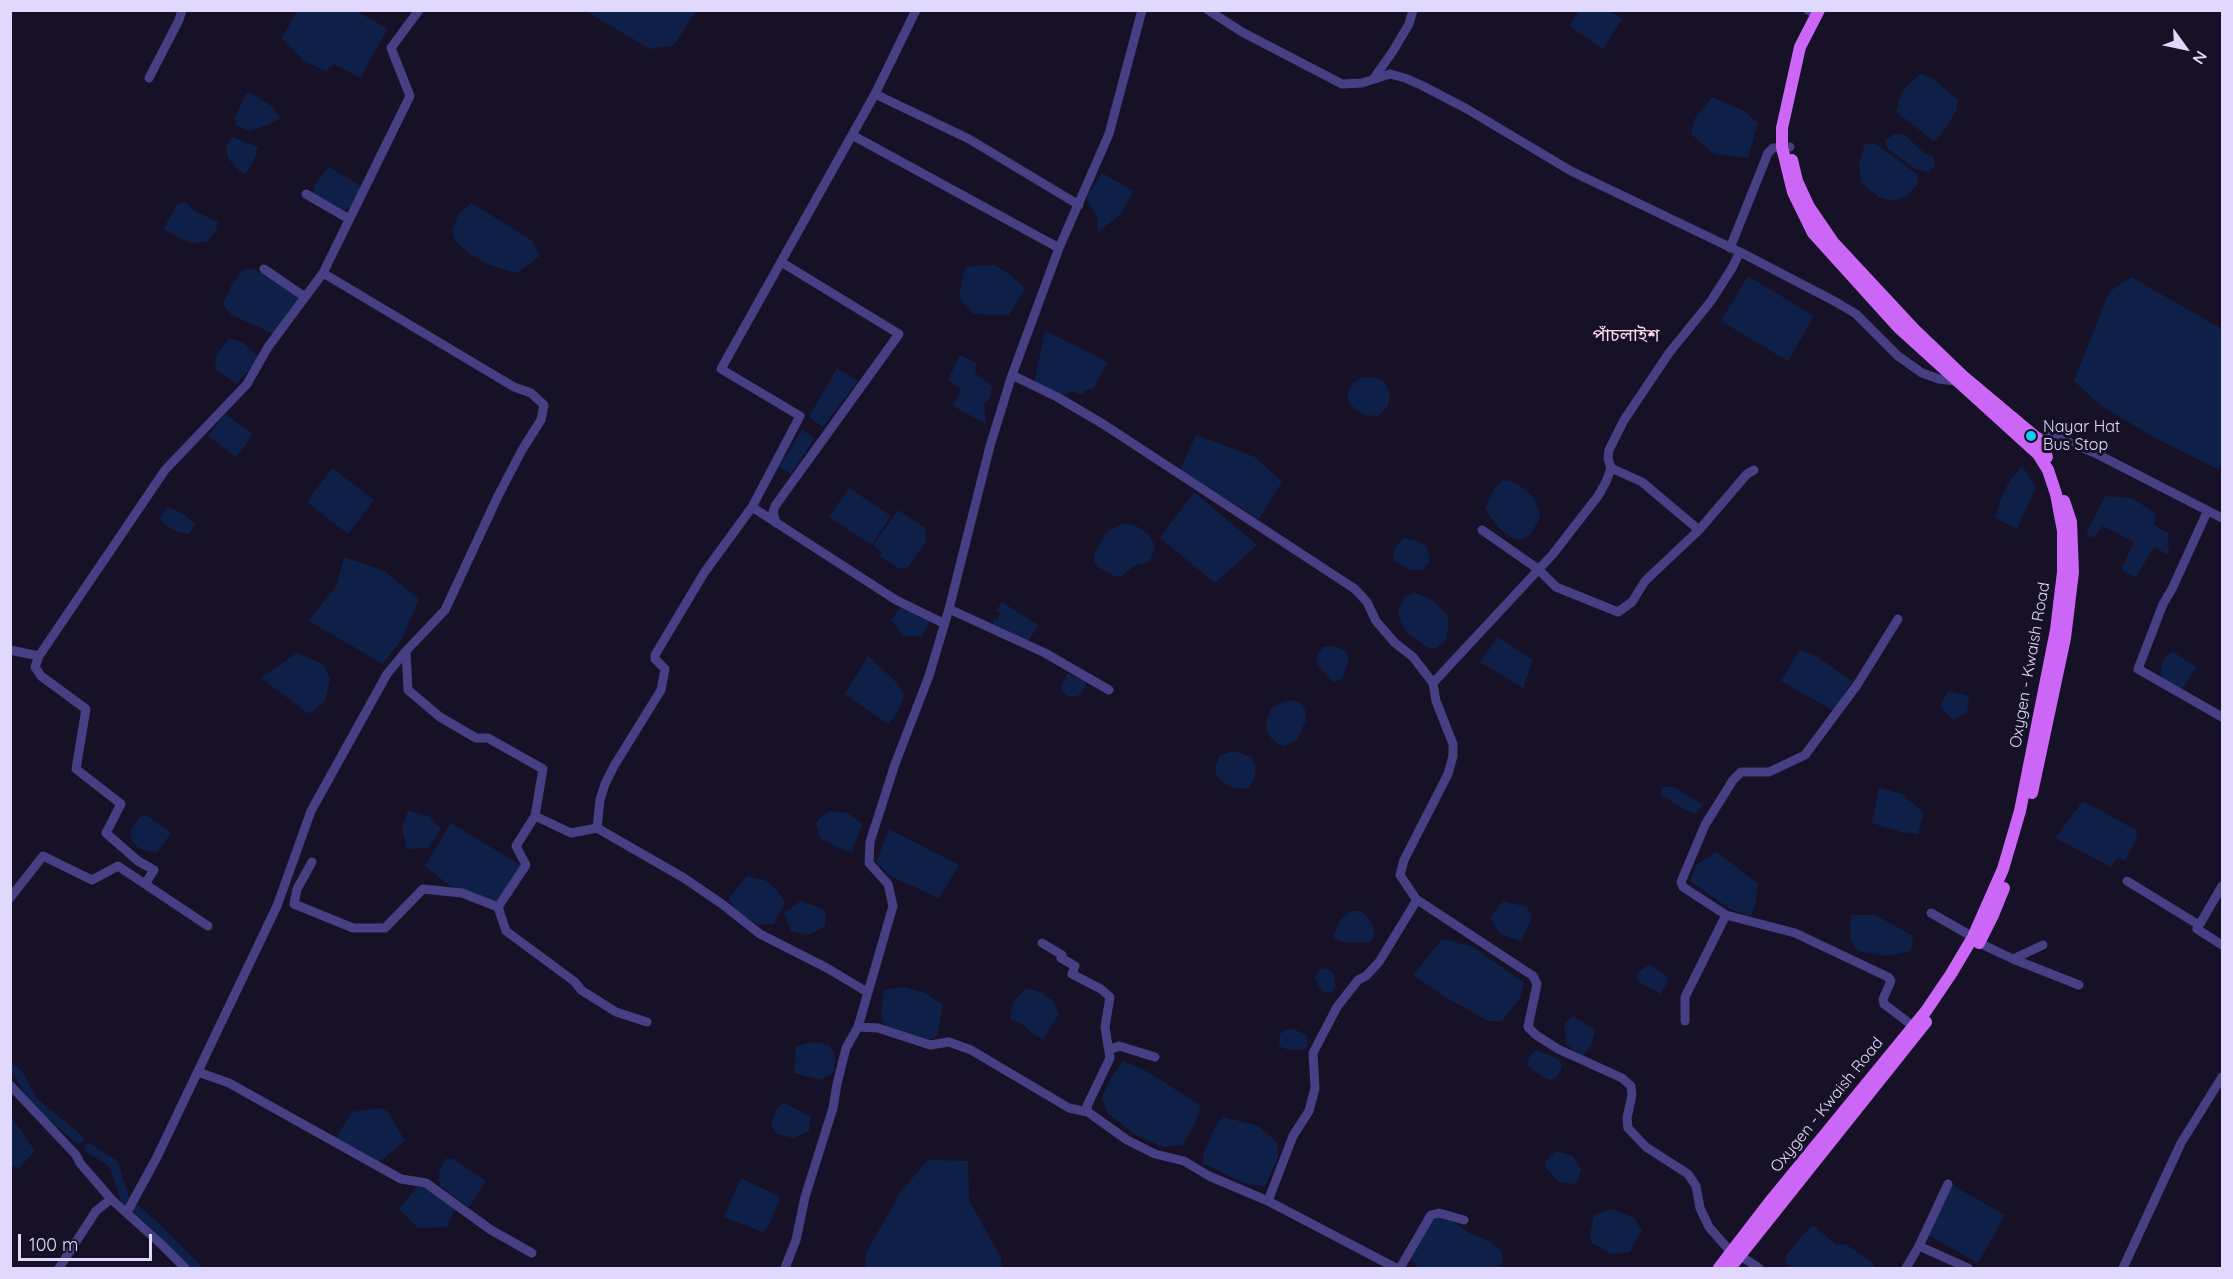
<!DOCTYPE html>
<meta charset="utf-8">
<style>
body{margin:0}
#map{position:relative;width:2233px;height:1279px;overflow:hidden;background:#171127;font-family:Quicksand,sans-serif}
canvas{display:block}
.frame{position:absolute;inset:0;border:12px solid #e0d9fd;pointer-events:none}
.north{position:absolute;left:2155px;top:18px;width:60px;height:60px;-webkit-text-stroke:4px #171127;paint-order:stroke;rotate:123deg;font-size:16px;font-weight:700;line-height:24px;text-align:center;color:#e0d9fd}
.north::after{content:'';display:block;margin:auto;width:21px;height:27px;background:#e0d9fd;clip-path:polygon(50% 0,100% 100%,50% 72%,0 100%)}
.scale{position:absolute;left:18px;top:1234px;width:134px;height:27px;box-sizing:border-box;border:3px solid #e0d9fd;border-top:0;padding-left:8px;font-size:18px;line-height:21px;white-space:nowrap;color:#e0d9fd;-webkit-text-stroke:4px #171127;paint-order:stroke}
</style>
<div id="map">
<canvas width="2233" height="1279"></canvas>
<div class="frame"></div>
<div class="north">N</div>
<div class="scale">100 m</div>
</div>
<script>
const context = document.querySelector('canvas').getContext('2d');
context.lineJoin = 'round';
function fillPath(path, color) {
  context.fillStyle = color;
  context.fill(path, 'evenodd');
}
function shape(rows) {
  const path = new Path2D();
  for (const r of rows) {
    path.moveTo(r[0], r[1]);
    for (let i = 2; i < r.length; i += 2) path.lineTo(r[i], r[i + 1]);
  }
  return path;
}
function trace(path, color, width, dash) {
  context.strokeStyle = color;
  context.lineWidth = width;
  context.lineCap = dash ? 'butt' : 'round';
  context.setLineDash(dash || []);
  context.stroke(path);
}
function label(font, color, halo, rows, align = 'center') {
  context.font = font + ' Quicksand,"Noto Sans Bengali",sans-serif';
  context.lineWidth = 6;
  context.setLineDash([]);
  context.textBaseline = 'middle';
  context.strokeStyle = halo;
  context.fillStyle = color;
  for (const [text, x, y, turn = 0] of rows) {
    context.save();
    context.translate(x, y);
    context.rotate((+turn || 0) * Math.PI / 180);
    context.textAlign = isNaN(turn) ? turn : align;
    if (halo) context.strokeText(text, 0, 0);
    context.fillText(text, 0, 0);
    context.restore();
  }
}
fillPath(shape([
 [1580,10,1609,11,1622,19,1603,49,1569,26],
 [297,11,356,11,388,29,360,78,334,64,326,71,304,61,282,38],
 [586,11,696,11,674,45,650,49],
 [1920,74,1932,78,1958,100,1956,111,1943,132,1934,141,1896,112,1902,91],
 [251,93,273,107,280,118,268,125,250,131,236,125,235,117,246,94],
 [1712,97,1744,111,1758,123,1748,158,1714,154,1691,134,1695,118],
 [1895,134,1904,134,1925,154,1934,157,1935,165,1929,172,1916,169,1888,149,1885,140],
 [232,137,258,147,254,160,246,174,239,171,228,158,226,146],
 [1865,144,1876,144,1918,175,1917,185,1908,195,1894,201,1879,197,1861,183,1859,164],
 [329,167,362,187,351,208,340,210,313,193,315,184],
 [1102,173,1133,191,1122,213,1098,232,1097,216,1087,200,1087,196],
 [184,201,196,212,218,222,215,232,207,242,190,243,163,229,177,205],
 [472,203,532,241,540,256,517,273,490,265,470,254,455,241,452,230,459,213],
 [995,265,1013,277,1025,289,1009,315,974,314,959,298,965,267],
 [253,269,276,280,300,299,274,334,232,315,223,304,232,284,243,270],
 [1748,276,1814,316,1788,361,1721,321],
 [2131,277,2222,329,2222,466,2219,470,2155,438,2100,405,2074,381,2109,292],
 [1045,331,1108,362,1093,389,1086,389,1082,395,1071,391,1063,395,1034,383],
 [229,338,242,342,260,358,236,384,215,369,216,355],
 [960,355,976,363,975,373,993,387,989,399,984,404,986,424,953,406,961,389,948,380],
 [837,368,858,381,823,427,809,417],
 [1363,377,1377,378,1386,384,1390,395,1388,406,1378,416,1364,415,1354,408,1347,399,1349,389,1353,383],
 [225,414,253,434,236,457,208,436],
 [802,430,815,438,791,474,779,467],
 [1196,435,1255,457,1282,482,1259,519,1180,470],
 [2022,466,2036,487,2017,529,1995,518,2000,501,2010,480],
 [332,468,374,500,348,534,307,502],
 [1503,480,1511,481,1523,488,1533,497,1539,510,1540,517,1531,534,1522,540,1510,537,1499,528,1485,509,1494,489],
 [849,488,891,516,872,545,829,517],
 [1194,492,1257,545,1215,583,1160,538],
 [2105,496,2132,498,2156,514,2154,525,2168,533,2169,555,2154,547,2136,577,2121,570,2134,542,2103,526,2094,538,2086,534],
 [168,507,183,514,195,524,189,534,175,531,163,523,160,517],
 [898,510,925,528,926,541,908,567,900,569,880,556,882,552,873,546],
 [1124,523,1138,527,1149,535,1155,546,1151,559,1147,563,1135,565,1122,576,1114,576,1098,567,1094,561,1095,552,1106,532],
 [1404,538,1415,540,1426,546,1429,554,1429,562,1422,570,1408,569,1394,561,1393,554,1397,545],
 [344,557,384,571,419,599,402,639,383,664,309,621,337,585],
 [1415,593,1431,599,1447,615,1449,624,1446,640,1436,648,1428,648,1408,634,1401,623,1398,610,1405,597],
 [1002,602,1038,625,1028,642,992,623,994,620,997,620,1001,613,996,611],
 [901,607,921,614,930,622,922,636,903,636,891,620],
 [1498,637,1533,660,1523,688,1480,662],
 [1333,646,1346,651,1349,659,1342,679,1335,682,1331,680,1316,663,1318,654,1323,647],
 [1800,650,1816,656,1852,681,1834,711,1781,681],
 [2173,652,2197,667,2181,691,2161,679,2161,667,2165,657],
 [297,653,323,664,330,679,325,701,309,714,261,678],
 [868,656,897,683,904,694,898,712,888,724,845,694],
 [1068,674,1086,682,1085,687,1078,696,1069,697,1061,690,1062,683],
 [1948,691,1969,696,1967,713,1953,720,1940,706],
 [1291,700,1300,703,1305,708,1306,720,1297,740,1284,746,1278,744,1271,738,1267,731,1266,721,1271,709,1279,703],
 [1234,751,1251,757,1256,766,1255,776,1250,787,1246,789,1232,788,1218,778,1215,769,1219,756],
 [1663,787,1674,787,1703,805,1695,814,1682,808,1660,794],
 [1879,788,1902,794,1924,813,1918,834,1901,832,1872,823],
 [2083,801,2136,830,2137,837,2125,861,2118,857,2111,867,2055,838],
 [408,811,429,816,441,829,428,848,407,849,402,828],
 [830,811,848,813,862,824,852,852,842,850,820,838,816,824,820,818],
 [146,815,171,833,157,853,138,848,130,837,132,827,141,816],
 [451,823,522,866,495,903,449,885,425,866],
 [889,829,959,865,939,898,890,876,876,862],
 [1717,852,1758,884,1756,901,1751,916,1730,909,1690,881,1696,865],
 [747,876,765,880,776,889,785,902,774,924,759,925,734,910,729,898],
 [801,901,821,908,826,914,825,926,809,935,791,931,784,913],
 [1503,901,1527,907,1532,917,1521,941,1500,934,1490,918],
 [1351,911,1361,911,1368,917,1373,926,1374,938,1369,943,1343,942,1337,940,1333,936,1341,919],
 [1851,915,1875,915,1913,936,1911,951,1887,956,1857,951,1850,938],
 [1442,939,1473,947,1524,983,1520,998,1502,1021,1488,1021,1447,998,1413,975],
 [1649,964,1669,978,1661,994,1639,982,1636,975],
 [1326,968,1332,972,1335,979,1335,988,1332,992,1327,993,1322,992,1315,978,1319,970],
 [902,987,924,992,943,1005,937,1036,925,1042,885,1027,881,1012,884,990],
 [1026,988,1042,993,1053,1001,1059,1014,1043,1039,1035,1035,1022,1024,1010,1019,1013,1002],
 [1573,1016,1595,1030,1591,1046,1582,1056,1567,1045,1564,1024],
 [1293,1029,1307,1035,1308,1041,1306,1048,1302,1050,1286,1049,1279,1046,1280,1034,1285,1030],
 [814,1042,829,1045,835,1055,834,1072,821,1080,794,1073,796,1046],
 [1536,1050,1558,1059,1562,1065,1560,1072,1556,1078,1551,1080,1545,1078,1527,1066,1529,1057],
 [1123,1061,1148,1072,1201,1106,1193,1128,1183,1145,1162,1147,1135,1134,1108,1114,1102,1097,1112,1076],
 [784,1103,811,1117,809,1131,794,1138,777,1134,771,1125,777,1108],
 [380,1108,388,1112,405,1141,379,1162,336,1138,352,1112],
 [11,1117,35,1151,18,1169,11,1165],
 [1224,1117,1258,1126,1277,1142,1278,1157,1265,1187,1244,1183,1202,1163,1205,1149,1216,1125],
 [1556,1151,1573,1156,1581,1169,1576,1184,1559,1182,1546,1168,1545,1162],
 [445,1159,453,1159,486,1181,469,1207,440,1186,439,1173],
 [928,1160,968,1161,969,1200,1001,1258,1001,1268,865,1268,866,1253,901,1191],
 [741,1178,780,1197,769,1225,763,1232,724,1217],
 [419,1185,433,1189,455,1209,447,1227,418,1228,399,1209],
 [1952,1185,2005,1215,1978,1263,1925,1233],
 [1611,1209,1633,1217,1642,1230,1630,1252,1611,1254,1592,1243,1590,1235,1594,1215],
 [1435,1217,1452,1221,1470,1233,1491,1242,1501,1251,1503,1259,1500,1268,1419,1268,1410,1260,1419,1240],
 [1813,1225,1836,1245,1845,1244,1872,1262,1876,1268,1788,1268,1785,1257,1801,1237]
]), '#0f2048');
trace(shape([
 [10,1068,18,1073,33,1101,79,1139],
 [89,1148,114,1164,125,1200,154,1225,197,1268]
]), '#0f2048', 9);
trace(shape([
 [1208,10,1242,32,1342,84,1362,83,1390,74,1405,78,1423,86,1467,109,1571,171,1740,252,1836,302,1856,314,1898,356,1922,373,1939,379,1955,381,1958,378],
 [1808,10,1816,15],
 [149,78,179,20,182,10],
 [1374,78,1393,51,1409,24,1413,10],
 [875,94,969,139,1079,205],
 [852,135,1059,248],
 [306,194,349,219],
 [1730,248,1768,153,1773,148,1790,147],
 [264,269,305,297],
 [1012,375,1057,397,1103,424,1355,589,1367,602,1376,621,1395,643,1413,657,1433,683,1436,701,1453,744,1453,756,1448,774,1404,860,1400,875,1416,899,1415,903,1379,962,1366,976,1358,980,1337,1007,1313,1053,1315,1088,1309,1111,1293,1136,1268,1201],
 [2037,438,2048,436,2056,437,2095,453,2222,518],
 [1611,468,1642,482,1699,530,1747,474,1754,470],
 [752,507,896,600,943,623],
 [2207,512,2172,589,2163,604,2138,669,2222,717],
 [776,523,773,512,775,506,899,334,781,262],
 [1482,530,1538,569,1556,587,1618,612,1632,602,1645,581,1699,530],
 [949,609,1045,653,1109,690],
 [1898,619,1857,685,1805,755,1769,772,1741,772,1733,780,1705,825,1681,882,1683,887,1726,915,1795,933,1888,977,1891,981,1883,999,1884,1004,1913,1026],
 [10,650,39,656,165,470,247,384,268,347,323,273,410,96,391,48,419,10],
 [406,651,408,690,440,717,476,738,488,738,543,769,535,816],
 [39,656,35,667,41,676,86,709,76,769,121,804,106,833,138,861,154,870,145,884],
 [1433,683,1553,554,1598,496,1606,482,1611,468,1608,458,1609,450,1624,420,1669,353,1711,301,1732,268,1740,252],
 [597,828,600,800,605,784,614,766,661,690,665,669,655,659,655,655,704,573,752,507,800,416,721,369,875,94,916,10],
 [312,862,297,889,294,904,353,928,385,928,423,889,462,893,498,907,526,865,516,846,535,816,571,833,597,828,684,878,722,904,760,934,827,968,867,992],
 [2127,881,2199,925],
 [2222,886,2197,929,2222,945],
 [10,898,43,856,92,880,118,866,208,926],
 [1416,899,1533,976,1537,984,1528,1027,1536,1035,1558,1049,1622,1078,1631,1086,1632,1095,1627,1118,1628,1128,1646,1147,1688,1174,1696,1186,1700,1208,1709,1227,1730,1251],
 [498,907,506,931,575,982,581,990,616,1012,647,1022],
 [1931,913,1973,937],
 [1042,943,1062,955,1061,958,1075,966,1072,974,1101,989,1110,997,1105,1027,1110,1058,1087,1106,1088,1112],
 [1979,943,2013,959,2043,945],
 [2013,959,2079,985],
 [1685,1021,1685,997,1726,915],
 [858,1027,893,906,888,884,869,863,870,842,895,764,929,676,949,609,990,446,1012,375,1059,248,1109,134,1142,10],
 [1109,1050,1119,1046,1155,1057],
 [198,1072,229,1083,401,1179,426,1183,491,1230,532,1253],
 [10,1085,76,1155,80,1163,111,1199,161,1244,185,1268],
 [127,1212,156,1159,277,906,311,811,387,674,406,651,445,610,498,496,522,450,541,420,544,405,531,393,514,387,323,273],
 [1919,1246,1948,1184],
 [1739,1255,1759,1268],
 [59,1268,96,1211,111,1199],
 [785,1268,796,1240,805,1197,833,1108,837,1084,846,1048,858,1027,878,1028,930,1045,949,1042,971,1050,1069,1108,1088,1112,1127,1140,1155,1154,1184,1161,1209,1176,1268,1201,1396,1268],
 [1400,1268,1431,1215,1439,1213,1464,1220],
 [1906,1268,1919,1246,1968,1268],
 [2123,1268,2181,1143,2222,1077]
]), '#463f84', 9);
trace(shape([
 [1792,160,1797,181,1809,207,1833,242,1914,329,1963,376,2037,438,2047,457],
 [2032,793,2065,638,2073,572,2071,522,2064,501],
 [1979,943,1993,915,2004,888],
 [1719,1268,1772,1199,1926,1011,1951,974,1973,937,2003,869,2020,811,2056,630,2063,572,2063,531,2056,494,2048,470,2038,454,1898,327,1813,233,1793,192,1782,147,1782,128,1800,47,1819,10],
 [1730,1268,1926,1022]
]), '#cc66f7', 12);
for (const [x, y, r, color] of [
 [2031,436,6,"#10ccf3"]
]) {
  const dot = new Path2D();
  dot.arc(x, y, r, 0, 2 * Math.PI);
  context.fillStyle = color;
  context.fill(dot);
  trace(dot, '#171127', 2);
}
label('16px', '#e0d9fd', '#171127', [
 ["Nayar Hat",2043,427],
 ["Bus Stop",2043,445]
], 'left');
label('16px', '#e0d9fd', '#171127', [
 ["Oxygen - Kwaish Road",2030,665,-80],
 ["Oxygen - Kwaish Road",1827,1105,-51]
]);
label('18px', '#fddbee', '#171127', [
 ["পাঁচলাইশ",1626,336]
]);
</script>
